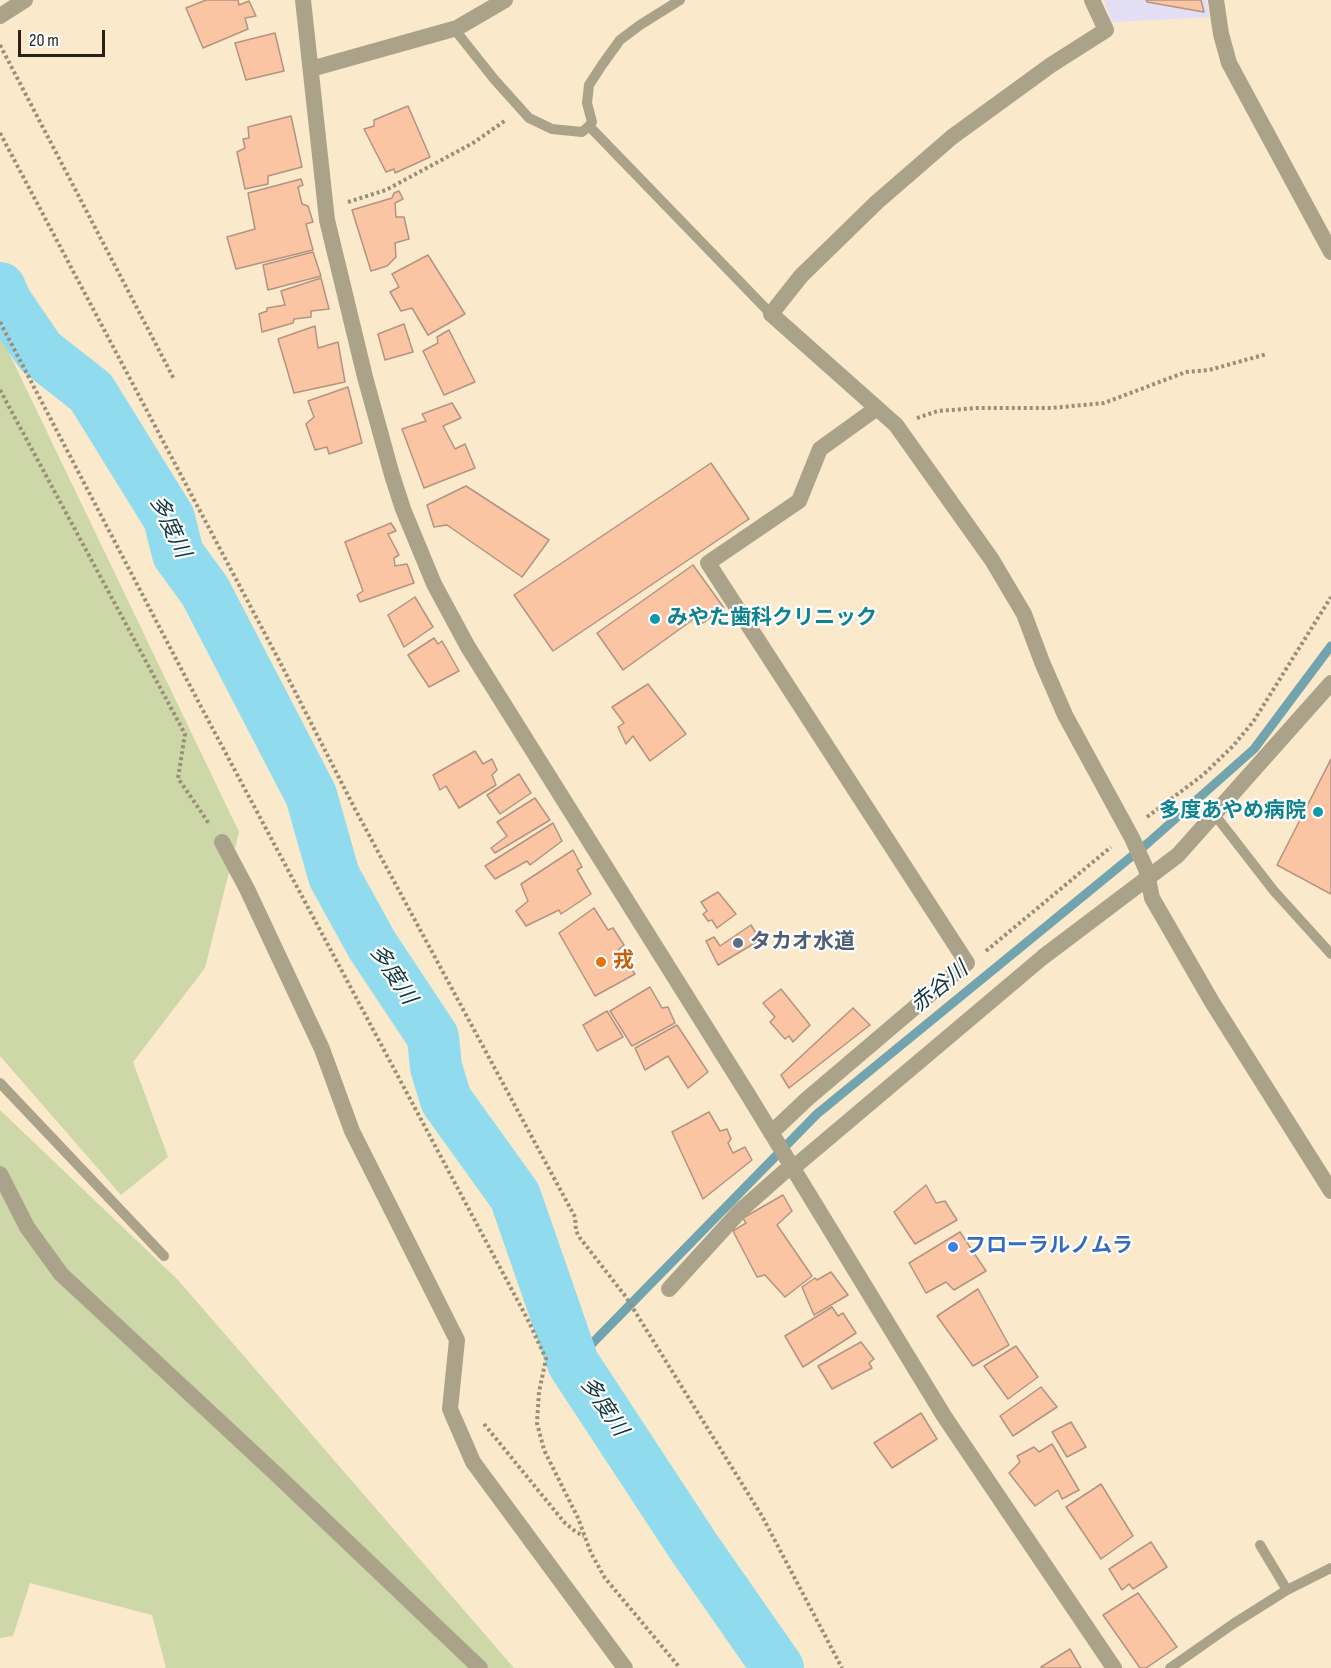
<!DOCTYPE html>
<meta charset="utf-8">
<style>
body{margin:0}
#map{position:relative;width:1331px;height:1668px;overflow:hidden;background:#fbe9cb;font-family:"Sofia Sans Condensed",sans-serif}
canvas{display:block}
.scale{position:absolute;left:18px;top:30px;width:87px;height:27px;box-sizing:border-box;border:3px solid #282217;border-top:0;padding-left:8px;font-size:18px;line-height:21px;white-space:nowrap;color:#282217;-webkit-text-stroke:4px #fff;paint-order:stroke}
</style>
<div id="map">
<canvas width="1331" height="1668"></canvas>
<div class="scale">20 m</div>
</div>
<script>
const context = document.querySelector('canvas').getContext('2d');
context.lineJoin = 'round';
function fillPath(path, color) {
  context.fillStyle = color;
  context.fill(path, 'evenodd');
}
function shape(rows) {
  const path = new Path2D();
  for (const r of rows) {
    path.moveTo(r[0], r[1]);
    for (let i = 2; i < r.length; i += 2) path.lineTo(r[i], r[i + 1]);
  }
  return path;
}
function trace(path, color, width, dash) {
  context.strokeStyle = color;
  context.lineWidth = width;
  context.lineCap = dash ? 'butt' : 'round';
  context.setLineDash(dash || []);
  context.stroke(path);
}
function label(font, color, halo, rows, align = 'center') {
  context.font = font + ' "Sofia Sans Condensed","Noto Sans JP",sans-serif';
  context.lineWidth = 4.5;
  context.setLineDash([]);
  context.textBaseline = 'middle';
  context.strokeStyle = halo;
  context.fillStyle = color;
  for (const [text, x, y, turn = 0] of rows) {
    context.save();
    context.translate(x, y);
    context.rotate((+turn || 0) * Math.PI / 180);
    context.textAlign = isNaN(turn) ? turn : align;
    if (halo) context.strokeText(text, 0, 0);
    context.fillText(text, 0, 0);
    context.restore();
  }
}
fillPath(shape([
 [1104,0,1206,0,1210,17,1112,22]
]), '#e2def4');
fillPath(shape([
 [0,334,239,832,205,968,133,1062,168,1157,121,1195,0,1056],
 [0,1110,178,1280,514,1668,166,1668,152,1615,30,1583,13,1636,0,1638]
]), '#cdd7a8');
trace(shape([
 [573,1363,817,1114,1148,843,1254,749,1331,646]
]), '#71a4ae', 9);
trace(shape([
 [0,288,6,302,40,352,91,392,169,518,178,554,205,591,311,795,334,876,372,945,433,1037,436,1067,446,1100,515,1196,573,1363,693,1546,778,1668]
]), '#90dcee', 52);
const building = shape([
 [206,0,238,0,239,5,249,1,256,16,245,18,248,29,203,48,186,8,206,0],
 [1146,0,1201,0,1204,12,1147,2,1146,0],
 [275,33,284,71,246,80,235,43,275,33],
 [408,106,430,157,395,173,394,169,386,172,364,129,374,126,374,120,408,106],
 [291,116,302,167,268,176,268,184,245,189,237,152,245,148,243,139,249,138,248,127,291,116],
 [301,179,303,185,298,187,302,204,308,206,313,222,306,224,313,250,236,269,227,237,255,229,248,193,301,179],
 [399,191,403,199,395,203,396,217,404,217,409,239,395,243,396,257,387,266,371,271,352,210,392,198,394,193,399,191],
 [313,252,321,276,268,290,263,265,313,252],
 [428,255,465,314,428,335,412,308,401,311,390,292,399,287,392,274,428,255],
 [321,278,329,309,311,311,311,317,294,319,293,323,262,332,259,314,267,311,267,308,285,305,281,291,321,278],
 [404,324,413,352,385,360,378,334,404,324],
 [315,326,318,348,338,342,345,382,294,393,278,339,315,326],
 [449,330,475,382,444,395,423,351,438,343,437,337,449,330],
 [348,387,362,443,329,454,327,447,315,450,306,424,314,417,308,401,348,387],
 [452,403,461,418,443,426,455,449,465,444,475,468,424,488,402,429,426,421,422,414,452,403],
 [711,463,749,519,553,651,514,595,711,463],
 [466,486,549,540,522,577,447,525,434,527,427,505,466,486],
 [391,523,396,531,388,534,399,555,394,558,395,566,407,564,414,583,360,602,357,595,363,591,345,542,391,523],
 [693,565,724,608,703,623,698,616,623,670,597,633,693,565],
 [415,597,433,627,404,647,388,615,415,597],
 [434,638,438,644,442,641,459,671,429,687,408,655,434,638],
 [648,684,686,734,650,761,633,736,626,744,618,727,624,723,612,707,648,684],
 [475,751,483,764,492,759,497,770,492,775,496,785,459,808,446,786,440,790,433,775,475,751],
 [1331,759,1331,894,1277,865,1331,759],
 [519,774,531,793,500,814,487,795,519,774],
 [535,798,550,820,495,853,491,848,507,836,497,822,535,798],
 [553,823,562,841,530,865,527,861,495,879,485,866,553,823],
 [573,850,582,867,577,870,591,894,561,914,559,910,526,926,516,911,528,901,521,884,573,850],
 [718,892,736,914,717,928,712,920,708,921,703,914,707,911,701,902,718,892],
 [594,908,608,930,613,928,624,945,618,950,635,974,595,996,559,933,594,908],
 [751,925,760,940,718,965,706,941,714,937,720,946,751,925],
 [650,987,662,1008,668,1007,675,1023,632,1046,610,1011,650,987],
 [781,989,810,1025,793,1042,789,1036,785,1039,770,1022,775,1017,763,1003,781,989],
 [853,1008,870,1025,789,1088,781,1075,853,1008],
 [607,1011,623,1037,597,1051,583,1025,607,1011],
 [677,1025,708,1072,688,1088,668,1056,645,1070,635,1048,677,1025],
 [709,1112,720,1131,727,1129,731,1139,728,1143,733,1153,745,1147,752,1160,703,1199,672,1132,709,1112],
 [926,1185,936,1203,945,1201,957,1220,915,1244,894,1212,926,1185],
 [783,1195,792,1211,777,1225,812,1276,785,1297,765,1275,757,1277,733,1231,746,1223,743,1218,783,1195],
 [960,1232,986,1271,954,1290,946,1282,926,1293,909,1263,960,1232],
 [831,1272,848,1295,814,1315,802,1287,815,1278,817,1280,831,1272],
 [978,1289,1009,1345,973,1366,937,1316,978,1289],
 [832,1307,838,1316,843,1313,856,1333,803,1367,785,1336,832,1307],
 [861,1342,874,1359,869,1363,872,1368,832,1389,818,1366,861,1342],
 [1016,1346,1038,1377,1008,1399,984,1366,1016,1346],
 [1041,1387,1057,1407,1013,1436,1000,1416,1041,1387],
 [921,1413,937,1439,892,1468,874,1443,921,1413],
 [1071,1422,1086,1447,1067,1457,1052,1432,1071,1422],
 [1052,1444,1079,1490,1062,1499,1058,1490,1035,1506,1009,1473,1020,1462,1017,1456,1034,1447,1039,1452,1052,1444],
 [1101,1484,1133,1536,1101,1559,1066,1507,1101,1484],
 [1151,1542,1167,1567,1133,1589,1129,1584,1122,1590,1109,1569,1151,1542],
 [1138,1593,1177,1647,1146,1668,1140,1668,1103,1615,1138,1593],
 [1070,1649,1081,1668,1042,1668,1041,1667,1070,1649]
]);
fillPath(building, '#fbc4a2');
trace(building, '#b29482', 1.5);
trace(shape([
 [0,45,174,379],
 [0,133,282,666,355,809,575,1217,576,1231,580,1238,626,1297,762,1516,842,1668],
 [348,202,386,190,473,143,506,120],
 [0,322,199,703,529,1322,546,1359,539,1392,537,1423,544,1450,578,1518,591,1553,605,1578,680,1668],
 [0,390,185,734,178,778,210,825],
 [917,418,938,411,976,408,1052,408,1104,403,1186,372,1209,370,1267,354],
 [1147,817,1203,775,1233,746,1253,722,1331,597],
 [986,951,1111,847],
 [484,1424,564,1522,576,1532,584,1536]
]), '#9b8e79', 4, [3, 3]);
trace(shape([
 [457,28,459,35,494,79,529,118,552,129,582,132,589,126,771,314],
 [589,126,592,122,587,103,589,85,602,65,620,40,640,25,680,0],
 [1215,815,1274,891,1331,954],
 [0,1083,164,1256],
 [1260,1545,1287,1590],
 [1170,1668,1233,1624,1287,1590,1331,1568]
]), '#aba28a', 10);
trace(shape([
 [303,0,327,220,365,377,392,475,403,509,434,584,468,647,747,1093,944,1416,1114,1668],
 [1092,0,1106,30,1051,65,952,137,877,202,801,276,771,314,896,425,992,560,1024,614,1042,662,1065,715,1132,838,1146,869,1152,898,1212,1002,1331,1191],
 [1216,0,1221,34,1229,63,1331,252],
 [0,16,25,0],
 [311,69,457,28,505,0],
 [222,842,247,889,322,1049,352,1131,457,1340,450,1409,473,1462,625,1668],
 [771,1133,807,1099,967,963,708,563,799,501,820,449,877,408],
 [0,1174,27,1227,61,1274,276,1474,480,1668],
 [669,1289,741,1210,784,1172,793,1168,1043,957,1178,855,1331,683]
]), '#aba28a', 16);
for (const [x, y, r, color] of [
 [655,619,6,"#0f9aa8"],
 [1318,812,6,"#0f9aa8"],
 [738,943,6,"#5c6f8a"],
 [601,962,6,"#e8710a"],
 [953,1247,6,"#3f7fe0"]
]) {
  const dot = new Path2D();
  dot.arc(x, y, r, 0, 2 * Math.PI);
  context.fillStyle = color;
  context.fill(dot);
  trace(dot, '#fff', 2);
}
label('bold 21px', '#0d838f', '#fff', [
 ["みやた歯科クリニック",667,619],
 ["多度あやめ病院",1306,812,"right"]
], 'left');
label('bold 21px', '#4e5e75', '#fff', [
 ["タカオ水道",750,943]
], 'left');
label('bold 21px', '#c56008', '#fff', [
 ["戎",613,962]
], 'left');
label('bold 21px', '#366cbe', '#fff', [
 ["フローラルノムラ",965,1247]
], 'left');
label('italic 22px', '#13383f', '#fff', [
 ["多度川",169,527,65],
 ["多度川",392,975,57],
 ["赤谷川",940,988,-39],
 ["多度川",603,1407,56]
]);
</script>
